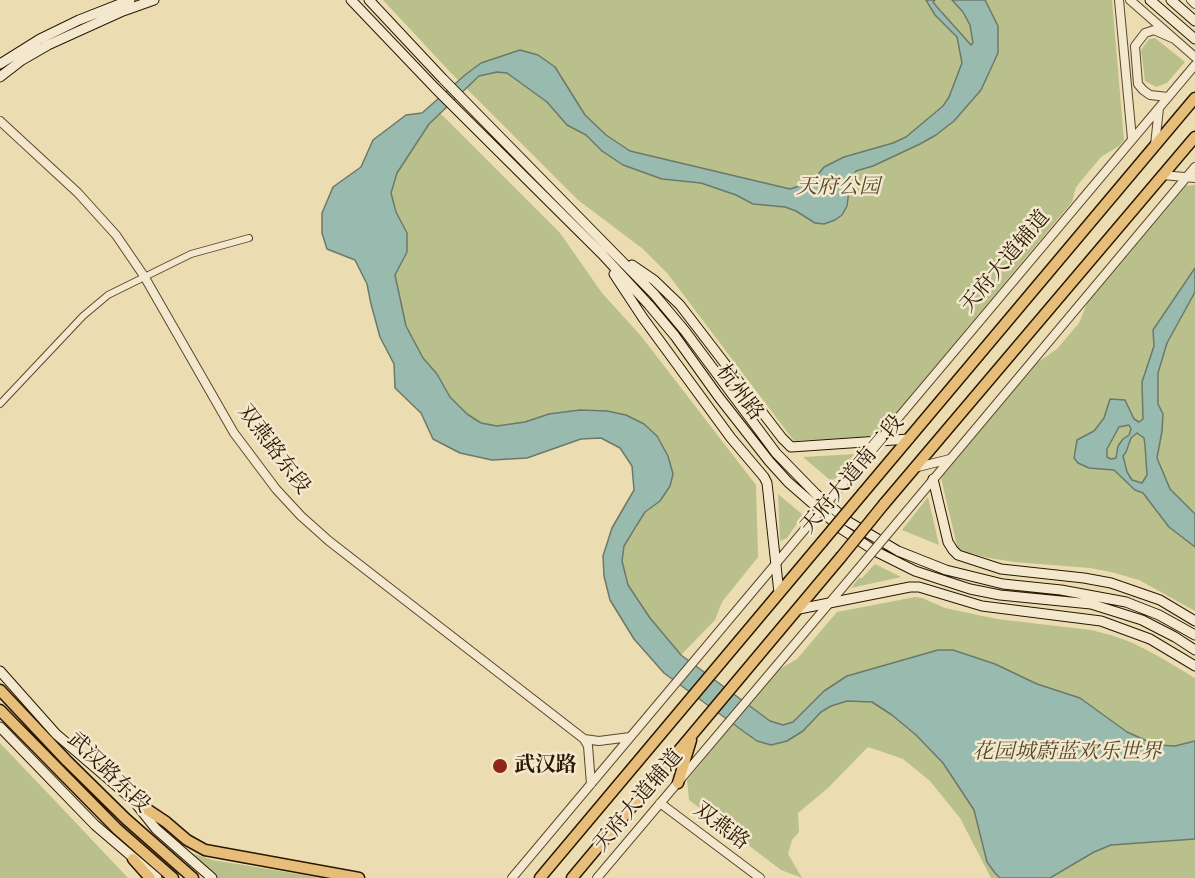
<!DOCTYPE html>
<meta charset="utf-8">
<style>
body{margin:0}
canvas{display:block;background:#ecdcb2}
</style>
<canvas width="1195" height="878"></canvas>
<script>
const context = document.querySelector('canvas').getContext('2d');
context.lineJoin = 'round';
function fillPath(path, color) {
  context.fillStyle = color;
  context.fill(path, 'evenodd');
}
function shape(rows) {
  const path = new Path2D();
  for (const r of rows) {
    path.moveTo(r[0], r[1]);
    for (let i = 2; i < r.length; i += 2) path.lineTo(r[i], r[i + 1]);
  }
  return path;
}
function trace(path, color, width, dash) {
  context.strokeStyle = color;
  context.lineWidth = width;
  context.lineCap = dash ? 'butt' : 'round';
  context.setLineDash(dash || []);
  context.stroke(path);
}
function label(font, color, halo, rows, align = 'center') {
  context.font = font + ' "Libre Bodoni","Noto Serif SC",serif';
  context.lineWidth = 5;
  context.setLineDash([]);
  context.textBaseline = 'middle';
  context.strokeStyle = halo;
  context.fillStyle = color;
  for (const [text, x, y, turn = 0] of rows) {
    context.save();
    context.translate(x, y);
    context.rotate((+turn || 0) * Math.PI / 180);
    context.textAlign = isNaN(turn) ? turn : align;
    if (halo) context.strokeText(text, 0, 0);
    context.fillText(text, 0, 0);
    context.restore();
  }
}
fillPath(shape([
 [383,0,1112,0,1124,140,1119,146,1101,157,1076,187,1072,202,877,436,794,441,667,273,643,249,578,200,451,73],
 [1155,38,1185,62,1167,83,1156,87,1145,81,1141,50,1149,39],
 [440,113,560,233,602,293,641,336,756,485,758,557,722,602,715,620,681,655,650,618,628,585,622,561,624,546,636,529,645,512,660,501,657,436,644,424,626,415,549,414,525,422,497,426,481,423,467,414,450,397,437,374,423,358,406,327,395,275,407,252,407,233,396,212,391,193,397,173,429,124],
 [1195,185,1195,611,1139,580,1111,572,1090,568,1014,562,989,558,958,550,941,478,1037,363,1057,349,1079,323,1088,301,1184,186],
 [856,454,835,479,830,480,803,457],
 [778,494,803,515,787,538,780,541],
 [928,497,939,545,902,530],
 [875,564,901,577,851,588,859,578,862,578],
 [915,597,922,598,945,608,997,619,1091,630,1111,635,1133,643,1158,656,1195,678,1195,878,991,878,960,818,930,781,903,759,868,747,828,788,798,813,799,832,792,840,788,854,802,878,781,870,689,800,687,780,776,671,797,659,837,612],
 [0,743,60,806,128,878,0,878],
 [188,852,213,860,323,878,218,878]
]), '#b9c08b');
const water = shape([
 [926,0,935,0,933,2,937,7,971,45,973,43,970,25,963,12,952,0,985,0,998,26,998,53,981,90,954,121,936,135,920,144,873,166,856,171,850,183,847,206,842,215,835,220,824,224,815,223,796,211,785,207,753,204,736,195,701,183,662,179,623,165,602,151,586,135,567,125,547,102,507,73,497,72,479,76,429,124,397,173,391,193,396,212,407,233,407,252,395,275,406,326,423,358,437,374,450,397,467,414,481,423,497,426,525,422,549,414,580,410,607,411,626,415,644,424,657,436,668,456,673,474,670,486,660,501,645,512,624,546,622,561,628,585,650,618,681,655,770,721,783,725,793,722,824,691,847,676,938,650,953,650,995,664,1037,684,1080,698,1127,732,1156,745,1175,746,1195,741,1195,839,1111,845,1094,852,1050,878,1000,878,995,873,987,862,974,810,943,763,916,735,892,715,872,702,847,701,831,706,821,712,803,731,787,741,771,745,757,741,743,731,664,673,634,639,610,600,604,576,603,556,612,528,634,490,632,466,620,448,601,438,581,439,527,458,492,460,460,453,433,439,421,413,395,388,394,364,380,337,371,304,367,284,355,260,327,249,322,233,322,213,333,187,361,167,373,140,406,115,422,113,465,75,481,63,520,50,538,55,555,67,585,115,606,135,630,151,790,189,812,182,824,167,844,157,893,143,906,137,943,106,949,97,962,63,957,37,935,15,926,0],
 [1195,268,1195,292,1167,343,1158,373,1158,404,1163,414,1162,431,1157,458,1170,489,1195,514,1195,547,1169,527,1143,493,1135,490,1114,470,1089,468,1078,463,1074,458,1077,440,1094,431,1104,418,1110,399,1125,400,1134,419,1139,422,1143,419,1142,382,1154,346,1153,330,1195,268],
 [1129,425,1131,429,1129,435,1123,439,1118,446,1116,458,1111,459,1107,457,1107,449,1119,427,1129,425],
 [1137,433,1144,438,1145,445,1147,475,1142,483,1132,480,1127,472,1123,456,1126,452,1131,438,1137,433]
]);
fillPath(water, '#99bbaf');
trace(water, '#6c796a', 1.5);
const minor = shape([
 [0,404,83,316,108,295,191,254,249,238]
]);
const tertiary = shape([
 [1119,0,1132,139],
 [1130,0,1195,57],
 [1191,0,1195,4],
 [1168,97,1150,95,1143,90,1138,84,1135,46,1145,33,1154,30,1172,38],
 [0,121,78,193,116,235,144,276,234,433,276,489,301,516,329,541,584,739,588,746,591,784],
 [1155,145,1159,108],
 [1163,175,1195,178],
 [914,468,950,459],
 [846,480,1195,65],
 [901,518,1195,167],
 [584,739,599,741,630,737],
 [660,803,760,878],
 [512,878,805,529],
 [597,878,859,568]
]);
const secondary = shape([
 [351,0,435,88,602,254,649,305,675,336,718,396,769,461,788,482,843,530,875,551,915,571,970,589,1000,595,1091,604,1142,620,1175,637,1195,650],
 [369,0,443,79,654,294,685,331,776,453,816,494,849,522,898,551,946,570,1003,584,1061,590,1126,602,1159,615,1195,635],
 [1150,0,1195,39],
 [1171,0,1195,21],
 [0,64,40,39,79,20,130,0],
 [0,77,22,60,48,45,123,11,154,0],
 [632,265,654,280,680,305,782,438,791,447,909,439],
 [614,274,643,318,731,438,764,477,767,483,779,593],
 [933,479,948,542,953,550,958,555,1001,569,1084,578,1111,583,1160,600,1195,621],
 [799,609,910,587,919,587,982,606,1101,621,1150,639,1195,666],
 [0,671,56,734,133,800,156,829,212,878],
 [0,727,95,825,157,878]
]);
const primary = shape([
 [133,800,166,822,187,840,205,850,359,878],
 [133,859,150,878]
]);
const trunk = shape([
 [863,493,1195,98],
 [884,504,1195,137],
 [0,690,67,761,126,819,193,878],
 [0,710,117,829,173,878],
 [678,783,691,740],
 [540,878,822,542],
 [572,878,841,557]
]);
trace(minor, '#5a482e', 8);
trace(tertiary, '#5a482e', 10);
trace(secondary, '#291702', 11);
trace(primary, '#291702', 13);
trace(trunk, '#291702', 13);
trace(minor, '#f3e8cd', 6);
trace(tertiary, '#f3e8cd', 8);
trace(secondary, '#f3e8cd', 9);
trace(primary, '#e6be79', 10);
trace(trunk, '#e6be79', 10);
const tertiaryBridge = shape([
 [805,529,846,480],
 [859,568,901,518]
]);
const trunkBridge = shape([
 [822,542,863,493],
 [841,557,884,504]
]);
trace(tertiaryBridge, '#5a482e', 10, []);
trace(trunkBridge, '#291702', 13, []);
trace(tertiaryBridge, '#f3e8cd', 8);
trace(trunkBridge, '#e6be79', 10);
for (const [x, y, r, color] of [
 [500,766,8,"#8f2418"]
]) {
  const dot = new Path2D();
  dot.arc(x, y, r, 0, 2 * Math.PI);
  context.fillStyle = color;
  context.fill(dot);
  trace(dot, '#f3e8cd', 2);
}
label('italic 21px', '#544a2b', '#f3e8cd', [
 ["天府公园",838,188],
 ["花园城蔚蓝欢乐世界",1067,753]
]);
label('21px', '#291702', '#f3e8cd', [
 ["天府大道辅道",1006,262,-50],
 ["杭州路",739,393,53],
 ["双燕路东段",273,450,53],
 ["天府大道南二段",853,475,-50],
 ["武汉路东段",108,773,44],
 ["天府大道辅道",639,801,-50],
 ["双燕路",721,827,37]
]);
label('bold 21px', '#291702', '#f3e8cd', [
 ["武汉路",514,766]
], 'left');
</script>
